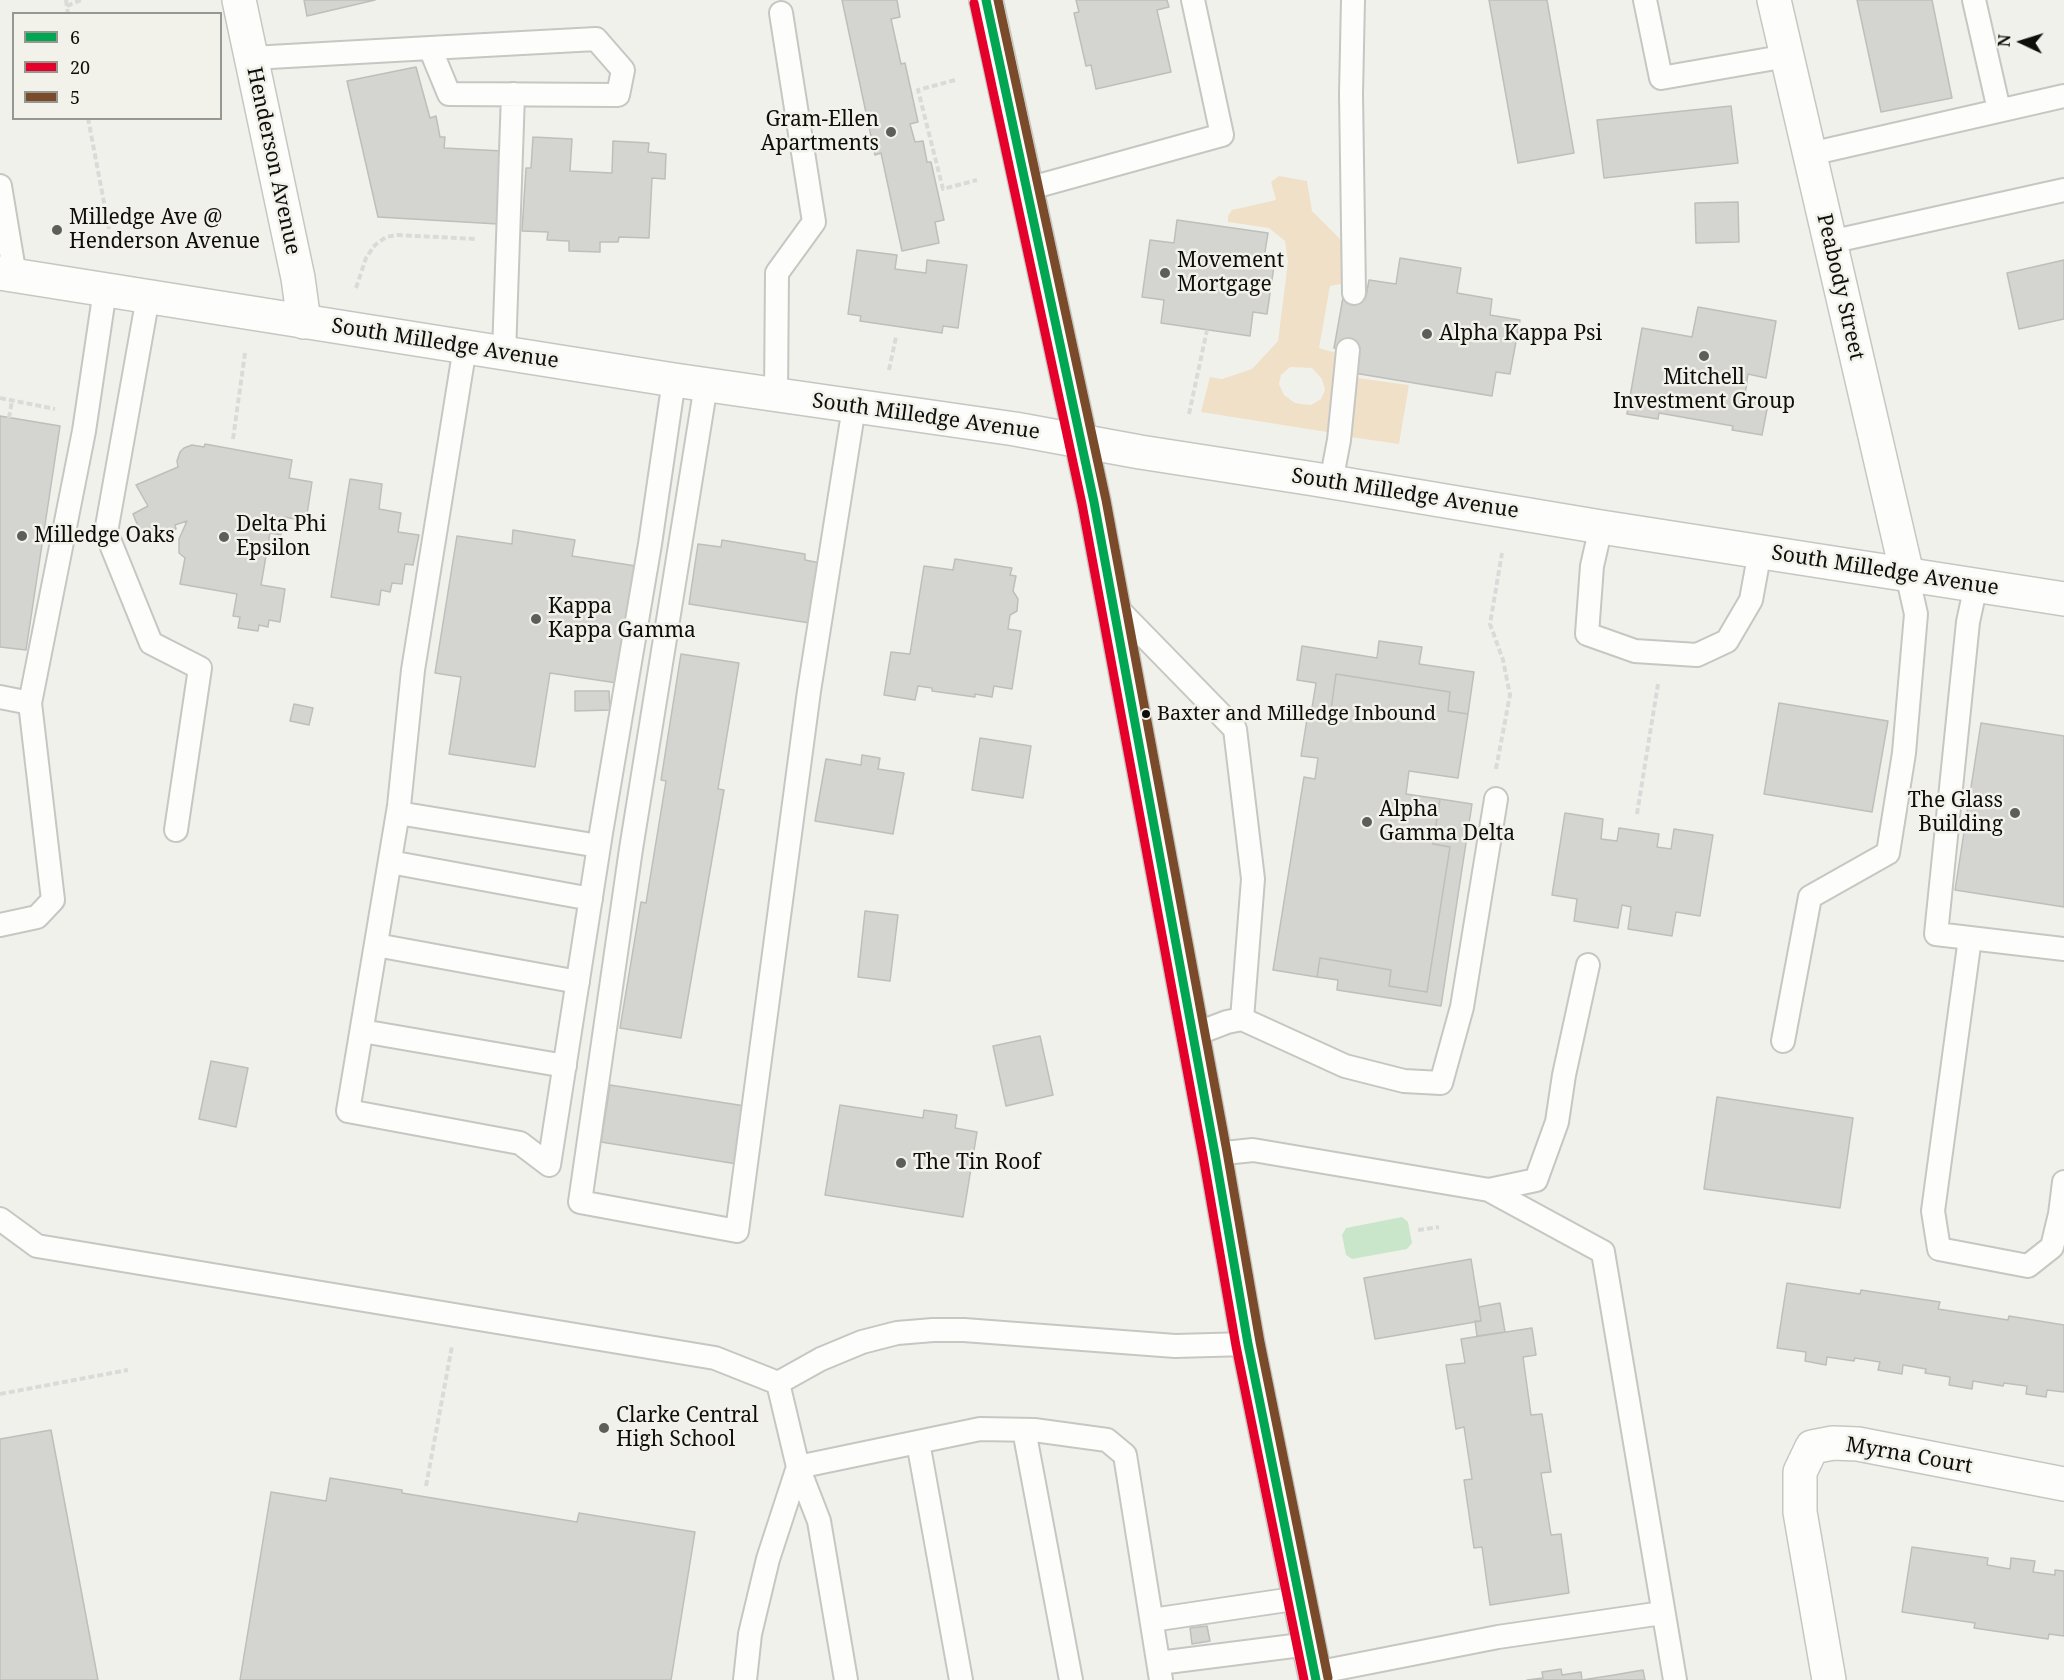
<!DOCTYPE html>
<style>
body{margin:0}
#map{position:relative;width:2064px;height:1680px;overflow:hidden;background:#f1f1ec;font-family:"Noto Serif",serif}
canvas{display:block}
.legend{position:absolute;left:12px;top:12px;width:210px;height:108px;box-sizing:border-box;background:#f2f2eb;border:2px solid #979791;margin:0;padding:8px 10px;list-style:none;font-size:18px;color:#0e0e0b}
.legend li{display:flex;align-items:center;gap:12px;height:30px}
.legend b{width:30px;border:2px solid #979791}
.north{position:absolute;left:1992px;top:12px;width:60px;height:60px;-webkit-text-stroke:4px #f2f2eb;paint-order:stroke;rotate:274deg;font-size:16px;font-weight:700;line-height:24px;text-align:center;color:#0e0e0b}
.north::after{content:'';display:block;margin:auto;width:21px;height:27px;background:#0e0e0b;clip-path:polygon(50% 0,100% 100%,50% 72%,0 100%)}
</style>
<div id="map">
<canvas width="2064" height="1680"></canvas>
<ul class="legend">
<li><b style="height:8px;background:#00a651"></b>6</li>
<li><b style="height:8px;background:#e4002b"></b>20</li>
<li><b style="height:8px;background:#7a4b2a"></b>5</li>
</ul>
<div class="north">N</div>
</div>
<script>
const context = document.querySelector('canvas').getContext('2d');
context.lineJoin = 'round';
function fillPath(path, color) {
  context.fillStyle = color;
  context.fill(path, 'evenodd');
}
function shape(rows) {
  const path = new Path2D();
  for (const r of rows) {
    path.moveTo(r[0], r[1]);
    for (let i = 2; i < r.length; i += 2) path.lineTo(r[i], r[i + 1]);
  }
  return path;
}
function trace(path, color, width, dash) {
  context.strokeStyle = color;
  context.lineWidth = width;
  context.lineCap = dash ? 'butt' : 'round';
  context.setLineDash(dash || []);
  context.stroke(path);
}
function label(font, color, halo, rows, align = 'center') {
  context.font = font + ' "Noto Serif",serif';
  context.lineWidth = 5;
  context.setLineDash([]);
  context.textBaseline = 'middle';
  context.strokeStyle = halo;
  context.fillStyle = color;
  for (const [text, x, y, turn = 0] of rows) {
    context.save();
    context.translate(x, y);
    context.rotate((+turn || 0) * Math.PI / 180);
    context.textAlign = isNaN(turn) ? turn : align;
    if (halo) context.strokeText(text, 0, 0);
    context.fillText(text, 0, 0);
    context.restore();
  }
}
fillPath(shape([
 [1279,176,1307,181,1312,211,1339,238,1351,256,1351,282,1330,286,1319,348,1343,355,1333,433,1201,412,1210,377,1222,379,1252,369,1278,341,1288,262,1285,241,1269,228,1228,222,1228,216,1232,210,1276,200,1271,182],
 [1290,367,1312,368,1322,379,1325,390,1321,399,1311,405,1301,404,1295,403,1284,395,1279,384,1281,375],
 [1357,378,1409,385,1399,444,1350,437]
]), '#f0e0c8');
fillPath(shape([
 [1402,1217,1408,1222,1412,1243,1407,1249,1352,1259,1346,1255,1342,1235,1346,1228]
]), '#c9e6ca');
const building = shape([
 [304,0,375,0,307,16,304,0],
 [842,0,897,0,900,17,891,19,901,64,905,63,918,122,910,124,915,142,923,141,927,162,931,162,944,220,935,222,939,243,902,251,881,153,875,155,842,0],
 [1076,0,1167,0,1169,7,1157,10,1171,72,1096,89,1091,65,1086,66,1074,13,1079,12,1076,0],
 [1489,0,1547,0,1574,153,1518,163,1489,0],
 [1857,0,1932,0,1952,98,1881,112,1857,0],
 [416,67,430,118,436,116,440,137,445,137,444,148,503,151,498,224,378,217,347,81,416,67],
 [1731,106,1738,163,1604,178,1597,120,1731,106],
 [533,137,572,139,570,171,612,173,613,141,649,143,648,152,666,154,665,179,652,178,649,238,619,237,618,242,600,242,600,252,569,251,569,241,547,240,548,232,522,231,526,168,531,168,533,137],
 [1738,202,1739,242,1696,243,1695,203,1738,202],
 [1177,220,1268,233,1264,258,1275,259,1267,314,1253,312,1250,336,1161,323,1164,300,1142,297,1150,240,1174,243,1177,220],
 [857,250,897,255,895,269,926,273,927,260,967,265,958,328,943,326,942,333,860,321,861,316,848,314,857,250],
 [1400,258,1461,268,1457,293,1492,299,1490,315,1520,320,1510,374,1496,372,1492,396,1354,373,1357,351,1334,348,1344,292,1366,296,1369,280,1396,284,1400,258],
 [2064,260,2064,319,2019,329,2007,273,2064,260],
 [1698,307,1776,321,1766,378,1748,374,1745,395,1769,399,1762,435,1732,430,1733,426,1659,413,1658,419,1627,414,1642,328,1692,337,1698,307],
 [0,416,60,426,26,650,0,647,0,416],
 [205,444,292,460,289,478,312,482,306,521,284,517,281,535,270,533,261,585,285,589,280,622,269,620,268,627,259,625,258,631,238,628,240,617,233,616,237,594,180,584,185,558,179,553,179,539,187,521,175,525,176,529,161,535,158,528,142,536,133,514,148,506,136,485,178,467,177,461,180,452,184,448,192,445,204,447,205,444],
 [350,479,382,484,379,509,401,513,398,532,419,535,413,565,405,564,402,584,392,583,390,592,381,590,379,605,331,597,350,479],
 [513,530,575,540,572,556,636,566,617,683,550,673,535,767,449,754,461,677,435,673,457,536,512,544,513,530],
 [722,540,805,554,805,560,826,564,816,624,689,604,698,544,721,547,722,540],
 [955,559,1012,568,1010,575,1016,576,1013,591,1018,599,1017,611,1010,615,1008,629,1021,631,1012,689,994,686,992,697,975,694,975,697,932,691,932,688,918,686,915,700,884,695,891,652,910,654,924,566,953,570,955,559],
 [1379,641,1422,647,1419,664,1474,672,1468,714,1448,711,1450,692,1336,674,1330,717,1311,714,1316,683,1297,680,1302,646,1377,658,1379,641],
 [681,654,739,663,718,789,724,790,681,1038,620,1028,641,902,646,903,666,781,661,780,681,654],
 [1336,674,1450,692,1448,711,1468,714,1458,778,1409,771,1406,794,1440,799,1433,844,1450,847,1427,992,1389,986,1391,970,1320,958,1317,977,1273,970,1304,777,1315,779,1318,758,1301,756,1308,713,1330,717,1336,674],
 [575,691,609,691,610,710,575,711,575,691],
 [1779,703,1888,721,1872,812,1764,794,1779,703],
 [294,704,313,708,309,725,290,721,294,704],
 [1981,723,2064,736,2064,907,1955,890,1981,723],
 [980,738,1031,746,1023,798,972,790,980,738],
 [862,755,880,758,878,769,904,773,893,834,815,821,826,759,861,765,862,755],
 [1440,799,1472,804,1441,1006,1337,990,1338,980,1317,977,1320,958,1391,970,1389,986,1427,992,1450,847,1433,844,1440,799],
 [1565,813,1603,819,1601,839,1617,841,1619,828,1659,834,1657,847,1671,849,1674,829,1713,835,1700,916,1676,912,1672,936,1628,929,1631,907,1622,905,1618,928,1574,921,1577,899,1552,895,1565,813],
 [865,911,898,915,890,981,858,977,865,911],
 [1040,1036,1053,1095,1006,1106,993,1046,1040,1036],
 [211,1061,248,1068,236,1127,199,1119,211,1061],
 [610,1085,745,1106,737,1164,601,1142,610,1085],
 [1717,1097,1853,1118,1840,1208,1704,1189,1717,1097],
 [840,1105,923,1118,924,1110,957,1115,955,1128,977,1132,963,1217,825,1195,840,1105],
 [1471,1259,1481,1321,1375,1339,1364,1278,1471,1259],
 [1787,1283,1860,1294,1861,1290,1940,1302,1938,1309,2008,1320,2009,1316,2064,1325,2064,1392,2047,1390,2046,1397,2026,1394,2027,1386,2004,1383,2003,1386,1973,1381,1972,1389,1949,1385,1950,1377,1925,1373,1926,1369,1903,1365,1902,1374,1878,1370,1880,1362,1855,1358,1854,1361,1827,1357,1826,1365,1805,1361,1806,1352,1777,1348,1787,1283],
 [1500,1303,1505,1332,1477,1336,1475,1321,1481,1321,1479,1307,1500,1303],
 [1532,1328,1536,1355,1523,1357,1531,1415,1542,1414,1551,1472,1541,1473,1551,1535,1561,1534,1569,1593,1490,1605,1482,1547,1474,1548,1464,1480,1472,1479,1464,1427,1456,1429,1446,1365,1465,1363,1461,1339,1532,1328],
 [51,1430,98,1680,0,1680,0,1439,51,1430],
 [330,1478,402,1490,402,1493,577,1522,579,1513,695,1532,671,1680,240,1680,271,1492,326,1501,330,1478],
 [1912,1547,1988,1558,1987,1565,2010,1569,2011,1558,2035,1561,2033,1572,2055,1575,2055,1570,2064,1571,2064,1636,2049,1634,2048,1639,1974,1628,1975,1623,1902,1612,1912,1547],
 [1207,1626,1210,1641,1192,1644,1190,1628,1207,1626],
 [1561,1669,1562,1675,1581,1672,1582,1680,1527,1680,1543,1678,1542,1672,1561,1669],
 [1643,1670,1645,1680,1582,1680,1614,1675,1643,1670]
]);
fillPath(building, '#d4d4d0');
trace(building, '#bebeba', 1.5);
const service = shape([
 [1353,0,1351,94,1354,293],
 [1645,0,1661,78,1787,56],
 [1974,0,1999,110],
 [252,58,430,48,596,39,623,70,618,95,449,94,430,48],
 [1810,154,2064,96],
 [0,186,15,276],
 [1027,189,1222,135,1193,0],
 [1830,242,2064,190],
 [148,297,106,532,151,643,200,668,176,830],
 [465,347,413,670,399,806,348,1111,520,1143,549,1165,601,833,650,544,674,380],
 [504,354,513,94],
 [706,385,631,849,580,1202,737,1231,809,691,854,407],
 [776,396,777,273,814,222,781,13],
 [1331,482,1339,440,1348,350],
 [1601,527,1592,566,1587,634,1635,651,1697,655,1727,641,1751,600,1760,551],
 [1976,585,1968,622,1936,934,2064,949],
 [1113,604,1235,729,1253,879,1242,1019],
 [0,697,30,703],
 [398,813,599,846],
 [390,862,591,899],
 [0,925,37,917,53,900,30,703,84,431,105,290],
 [1970,938,1933,1211,1939,1249,2028,1266,2052,1247,2060,1214,2064,1182],
 [376,945,578,982],
 [362,1031,565,1066],
 [1193,1035,1227,1022,1242,1019,1345,1066,1404,1081,1441,1083,1462,1007,1496,799],
 [1783,1041,1810,897,1888,853,1904,753,1916,614,1907,574],
 [1215,1154,1253,1150,1489,1190,1536,1180,1557,1122,1564,1075,1588,965],
 [1489,1190,1603,1252,1675,1680],
 [0,1219,37,1246,715,1358,778,1383],
 [778,1383,821,1359,862,1342,897,1333,933,1330,964,1330,1175,1346,1248,1344],
 [778,1383,798,1467,819,1521,846,1680],
 [1024,1430,1071,1680],
 [918,1442,961,1680],
 [798,1467,980,1429,1034,1430,1107,1440,1125,1455,1161,1680],
 [1152,1620,1300,1598],
 [1159,1663,1309,1644],
 [1315,1673,1498,1637,1662,1613],
 [745,1680,750,1634,768,1559,798,1467]
]);
const minor = shape([
 [239,0,298,278,304,322],
 [1774,0,1907,574],
 [1829,1680,1800,1512,1800,1472,1812,1447,1833,1443,1858,1444,2064,1484]
]);
const secondary = shape([
 [986,0,1094,502,1215,1154,1248,1344,1316,1680],
 [0,273,674,380,1015,429,1140,452,1314,479,1601,527,2064,599]
]);
trace(service, '#c6c6c2', 26);
trace(minor, '#c6c6c2', 36);
trace(secondary, '#c6c6c2', 36);
trace(shape([
 [66,0,68,14],
 [67,6,81,0],
 [955,80,918,90,943,189,977,180],
 [88,118,109,229],
 [356,288,366,258,375,245,386,237,397,235,477,239],
 [889,370,896,337],
 [0,398,55,409],
 [1189,414,1207,330],
 [9,418,12,400],
 [233,439,245,353],
 [1496,769,1510,695,1503,660,1490,624,1502,553],
 [1637,814,1658,684],
 [1418,1230,1439,1227],
 [0,1394,128,1370],
 [426,1486,452,1346]
]), '#dadad9', 4, [6, 3]);
trace(service, '#fdfdfc', 22);
trace(minor, '#fdfdfc', 33);
trace(secondary, '#fdfdfc', 33);
trace(shape([
 [986,0,1094,502,1215,1154,1248,1344,1316,1680]
]), '#00a651', 9);
trace(shape([
 [974,3,1082,504,1203,1156,1236,1346,1304,1680]
]), '#e4002b', 9);
trace(shape([
 [998,0,1106,500,1227,1152,1260,1342,1328,1678]
]), '#7a4b2a', 9);
for (const [x, y, r, color] of [
 [891,132,6,"#5d5d5a"],
 [57,230,6,"#5d5d5a"],
 [1165,273,6,"#5d5d5a"],
 [1427,334,6,"#5d5d5a"],
 [1704,356,6,"#5d5d5a"],
 [22,536,6,"#5d5d5a"],
 [224,537,6,"#5d5d5a"],
 [536,619,6,"#5d5d5a"],
 [1146,714,5,"#0e0e0b"],
 [2015,813,6,"#5d5d5a"],
 [1367,822,6,"#5d5d5a"],
 [901,1163,6,"#5d5d5a"],
 [604,1428,6,"#5d5d5a"]
]) {
  const dot = new Path2D();
  dot.arc(x, y, r, 0, 2 * Math.PI);
  context.fillStyle = color;
  context.fill(dot);
  trace(dot, '#f2f2eb', 2);
}
label('20px', '#0e0e0b', '#f2f2eb', [
 ["Baxter and Milledge Inbound",1157,714]
], 'left');
label('21px', '#0e0e0b', '#f2f2eb', [
 ["Gram-Ellen",879,120,"right"],
 ["Apartments",879,144,"right"],
 ["Milledge Ave @",69,218],
 ["Henderson Avenue",69,242],
 ["Movement",1177,261],
 ["Mortgage",1177,285],
 ["Alpha Kappa Psi",1439,334],
 ["Mitchell",1704,378,"center"],
 ["Investment Group",1704,402,"center"],
 ["Delta Phi",236,525],
 ["Epsilon",236,549],
 ["Milledge Oaks",34,536],
 ["Kappa",548,607],
 ["Kappa Gamma",548,631],
 ["The Glass",2003,801,"right"],
 ["Building",2003,825,"right"],
 ["Alpha",1379,810],
 ["Gamma Delta",1379,834],
 ["The Tin Roof",913,1163],
 ["Clarke Central",616,1416],
 ["High School",616,1440]
], 'left');
label('21px', '#0e0e0b', '#f2f2eb', [
 ["Henderson Avenue",273,161,78],
 ["Peabody Street",1840,287,77],
 ["South Milledge Avenue",445,344,9],
 ["South Milledge Avenue",926,417,8],
 ["South Milledge Avenue",1405,494,9],
 ["South Milledge Avenue",1885,571,9],
 ["Myrna Court",1909,1456,10]
]);
</script>
